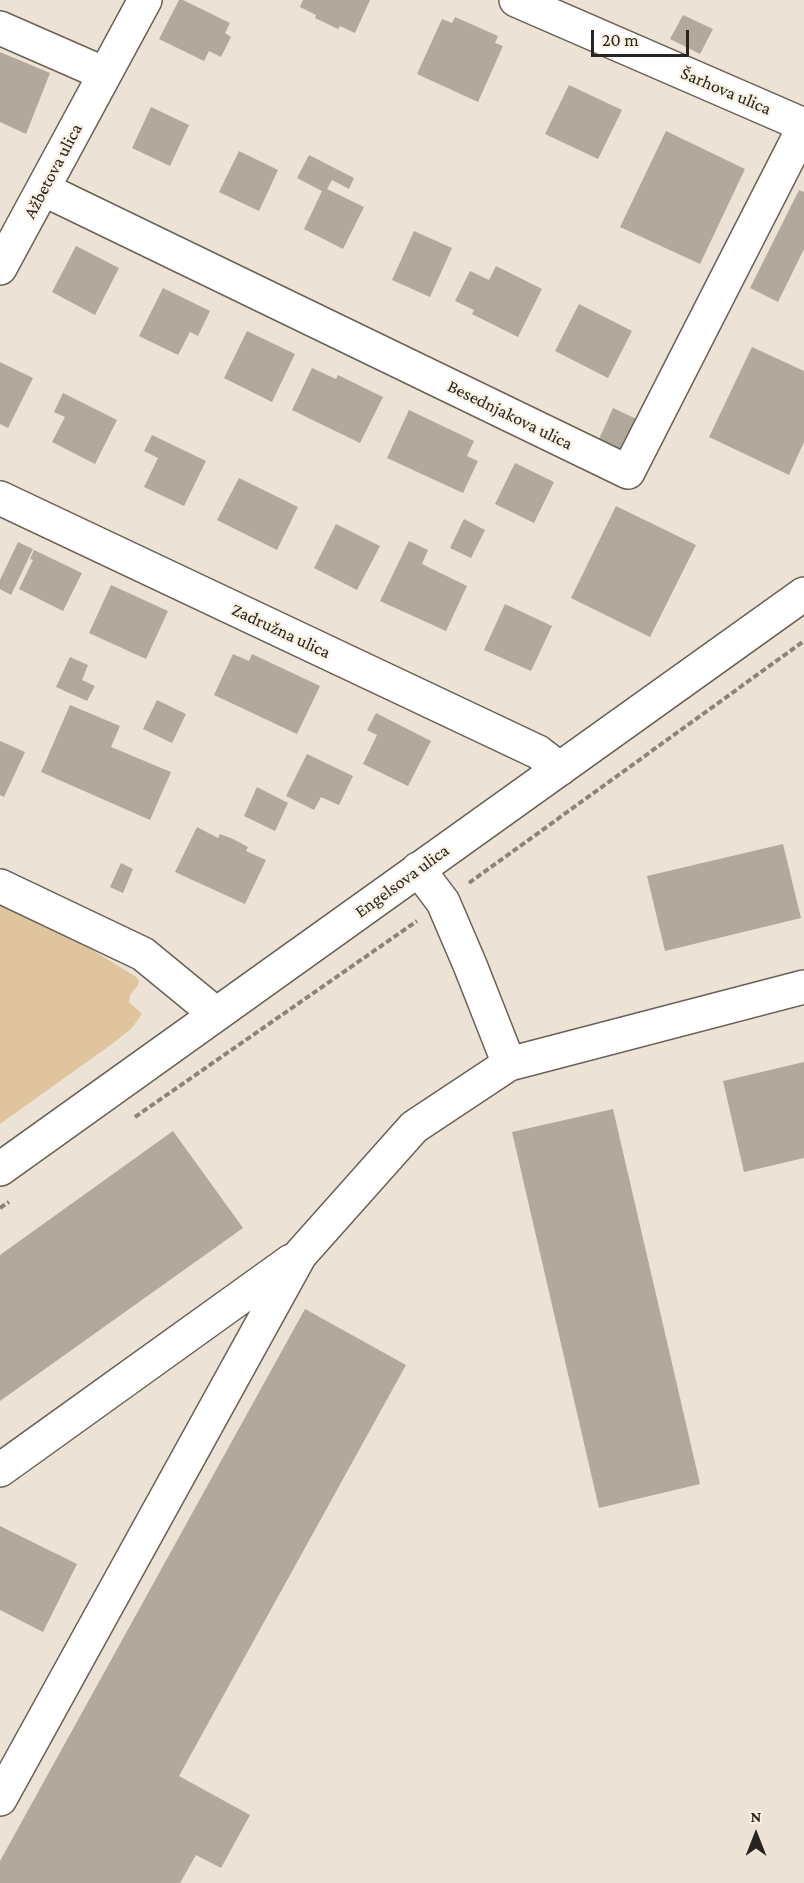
<!DOCTYPE html>
<meta charset="utf-8">
<style>
body{margin:0}
#map{position:relative;width:804px;height:1883px;overflow:hidden;background:#ece2d5;font-family:"Crimson Pro",serif}
canvas{display:block}
.north{position:absolute;left:726px;top:1805px;width:60px;height:60px;-webkit-text-stroke:4px #f9f0e2;paint-order:stroke;rotate:0deg;font-size:16px;font-weight:700;line-height:24px;text-align:center;color:#282420}
.north::after{content:'';display:block;margin:auto;width:21px;height:27px;background:#282420;clip-path:polygon(50% 0,100% 100%,50% 72%,0 100%)}
.scale{position:absolute;left:591px;top:30px;width:98px;height:27px;box-sizing:border-box;border:3px solid #282420;border-top:0;padding-left:8px;font-size:18px;line-height:21px;white-space:nowrap;color:#282420;-webkit-text-stroke:4px #f9f0e2;paint-order:stroke}
</style>
<div id="map">
<canvas width="804" height="1883"></canvas>
<div class="north">N</div>
<div class="scale">20 m</div>
</div>
<script>
const context = document.querySelector('canvas').getContext('2d');
context.lineJoin = 'round';
function fillPath(path, color) {
  context.fillStyle = color;
  context.fill(path, 'evenodd');
}
function shape(rows) {
  const path = new Path2D();
  for (const r of rows) {
    path.moveTo(r[0], r[1]);
    for (let i = 2; i < r.length; i += 2) path.lineTo(r[i], r[i + 1]);
  }
  return path;
}
function trace(path, color, width, dash) {
  context.strokeStyle = color;
  context.lineWidth = width;
  context.lineCap = dash ? 'butt' : 'round';
  context.setLineDash(dash || []);
  context.stroke(path);
}
function label(font, color, halo, rows, align = 'center') {
  context.font = font + ' "Crimson Pro",serif';
  context.lineWidth = 4.5;
  context.setLineDash([]);
  context.textBaseline = 'middle';
  context.strokeStyle = halo;
  context.fillStyle = color;
  for (const [text, x, y, turn = 0] of rows) {
    context.save();
    context.translate(x, y);
    context.rotate((+turn || 0) * Math.PI / 180);
    context.textAlign = isNaN(turn) ? turn : align;
    if (halo) context.strokeText(text, 0, 0);
    context.fillText(text, 0, 0);
    context.restore();
  }
}
fillPath(shape([
 [0,902,73,938,136,977,139,980,138,985,130,995,129,1002,142,1014,131,1029,112,1044,0,1124]
]), '#dfc49d');
fillPath(shape([
 [179,0,183,0,230,23,225,33,231,37,221,57,209,51,204,61,159,39],
 [303,0,370,0,355,33,340,26,338,29,315,18,316,15,300,7],
 [683,15,713,29,700,54,670,39],
 [455,17,498,36,495,43,503,46,478,102,417,74,442,19,452,23],
 [0,52,50,73,26,134,0,122],
 [569,85,622,110,598,159,545,134],
 [151,107,189,125,170,166,132,148],
 [666,131,745,169,700,264,620,227],
 [239,151,278,170,259,211,219,192],
 [309,155,354,178,349,189,332,180,327,189,364,207,343,249,304,229,322,191,297,178],
 [799,190,804,192,804,249,778,302,750,288],
 [414,231,452,248,430,297,392,280],
 [76,246,119,268,95,315,52,292],
 [496,266,542,289,518,337,472,314,474,310,455,301,470,271,489,280],
 [163,288,210,311,198,336,190,332,178,355,139,336],
 [579,304,632,331,608,378,555,351],
 [247,331,295,354,272,402,224,378],
 [752,347,804,371,804,442,789,475,709,437],
 [0,362,33,378,8,428,0,424],
 [312,368,336,379,338,375,383,397,360,443,292,410],
 [63,393,117,420,95,464,52,442,65,417,54,412],
 [613,408,641,421,627,452,599,439],
 [409,410,474,441,467,456,478,461,463,493,387,458],
 [152,435,206,461,184,506,144,487,158,458,144,451],
 [515,463,554,482,534,523,495,504],
 [239,478,298,507,277,550,217,520],
 [616,506,696,545,650,637,571,598],
 [464,519,485,530,471,558,450,548],
 [336,524,380,546,357,590,314,568],
 [409,541,428,550,422,564,467,586,446,631,380,601],
 [18,542,33,549,11,595,0,589,0,580],
 [34,550,82,573,63,611,19,589,33,560,30,559],
 [111,585,168,611,146,659,89,633],
 [505,604,552,626,531,671,484,650],
 [233,654,249,661,252,654,320,686,297,734,214,695],
 [70,657,88,665,82,680,95,686,87,701,56,687],
 [157,700,186,714,172,743,143,729],
 [70,705,120,726,111,747,171,772,150,820,41,772],
 [376,713,431,741,408,786,363,764,377,735,367,730],
 [0,741,25,752,4,797,0,795],
 [307,754,353,776,339,805,321,797,314,810,286,796],
 [257,787,288,803,275,831,244,816],
 [197,827,218,838,220,834,233,839,248,847,246,851,266,860,245,904,175,872],
 [783,844,801,918,665,951,647,876],
 [121,863,133,869,123,893,110,887],
 [804,1062,804,1158,744,1172,723,1081],
 [613,1109,700,1484,599,1508,512,1132],
 [173,1131,243,1228,0,1401,0,1255],
 [305,1309,406,1365,179,1776,250,1815,221,1868,196,1855,180,1883,0,1883,0,1861],
 [0,1526,77,1564,43,1632,0,1610]
]), '#b2a99c');
const minor = shape([
 [516,0,804,125],
 [0,28,105,74],
 [43,189,628,472,804,127],
 [0,268,145,0],
 [0,498,538,752,560,769],
 [0,886,143,954,216,1014],
 [509,1064,804,987],
 [0,1169,804,594],
 [0,1470,291,1261],
 [0,1799,300,1255,414,1127,509,1064,470,965,443,902,418,869]
]);
trace(minor, '#696155', 36);
trace(shape([
 [469,883,804,641],
 [135,1117,417,921],
 [0,1208,9,1202]
]), '#8b847c', 4, [6, 3]);
trace(minor, '#fff', 33);
label('18px', '#282420', '#f9f0e2', [
 ["Šarhova ulica",726,91,23],
 ["Ažbetova ulica",53,171,-62],
 ["Besednjakova ulica",510,415,26],
 ["Zadružna ulica",281,631,25],
 ["Engelsova ulica",402,881,-36]
]);
</script>
